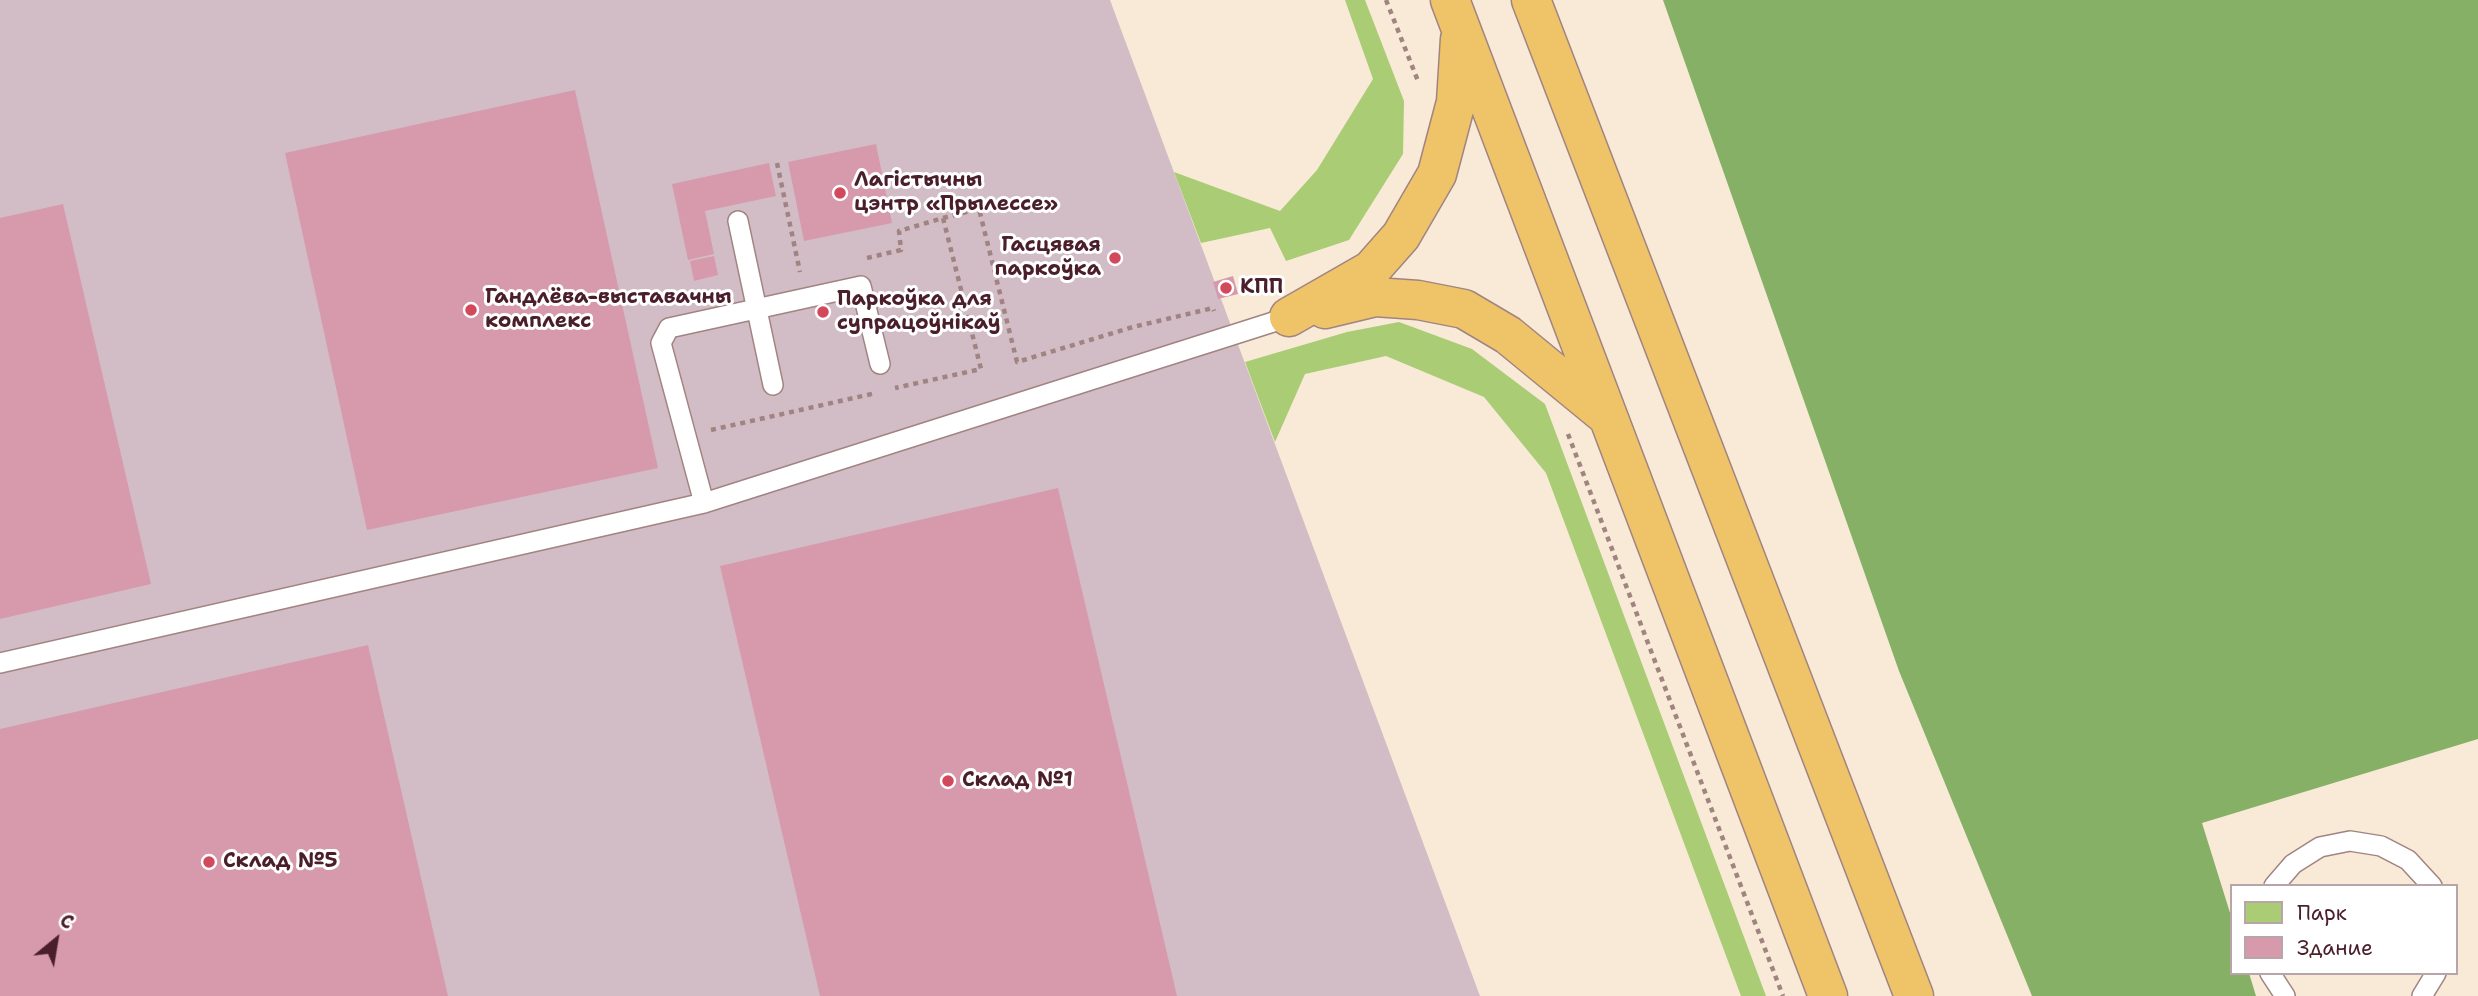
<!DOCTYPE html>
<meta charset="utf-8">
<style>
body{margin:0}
#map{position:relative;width:2478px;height:996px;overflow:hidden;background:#f8ead7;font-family:"Shantell Sans",sans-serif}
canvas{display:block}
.legend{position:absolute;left:2230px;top:884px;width:228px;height:91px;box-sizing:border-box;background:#fff;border:2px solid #b7a5aa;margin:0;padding:9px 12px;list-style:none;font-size:21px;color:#4a1f2b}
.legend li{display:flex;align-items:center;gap:14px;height:35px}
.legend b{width:35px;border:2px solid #b7a5aa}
.north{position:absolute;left:21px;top:905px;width:70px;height:70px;-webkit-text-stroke:5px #fff;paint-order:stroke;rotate:30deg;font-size:19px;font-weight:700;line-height:28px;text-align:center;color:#4a1f2b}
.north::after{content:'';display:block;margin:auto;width:24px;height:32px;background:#4a1f2b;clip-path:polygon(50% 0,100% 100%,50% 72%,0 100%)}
</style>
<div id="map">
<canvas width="2478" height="996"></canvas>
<ul class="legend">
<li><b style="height:19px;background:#a9cc75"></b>Парк</li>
<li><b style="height:19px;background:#d79aad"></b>Здание</li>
</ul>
<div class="north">С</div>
</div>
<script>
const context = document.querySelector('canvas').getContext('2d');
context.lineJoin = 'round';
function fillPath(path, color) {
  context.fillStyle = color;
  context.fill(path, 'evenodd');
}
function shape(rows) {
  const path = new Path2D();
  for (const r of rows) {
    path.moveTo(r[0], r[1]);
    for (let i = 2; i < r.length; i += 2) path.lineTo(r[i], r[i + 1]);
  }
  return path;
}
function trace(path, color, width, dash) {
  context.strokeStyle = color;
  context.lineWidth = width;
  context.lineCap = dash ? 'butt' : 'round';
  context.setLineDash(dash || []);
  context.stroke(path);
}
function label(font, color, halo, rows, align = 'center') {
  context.font = font + ' "Shantell Sans",sans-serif';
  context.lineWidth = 6;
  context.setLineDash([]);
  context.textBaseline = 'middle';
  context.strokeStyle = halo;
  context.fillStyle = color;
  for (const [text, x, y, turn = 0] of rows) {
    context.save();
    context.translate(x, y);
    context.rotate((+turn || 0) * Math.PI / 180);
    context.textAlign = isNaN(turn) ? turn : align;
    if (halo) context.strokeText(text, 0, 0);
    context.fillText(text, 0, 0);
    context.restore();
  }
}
fillPath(shape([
 [0,0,1110,0,1480,996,0,996]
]), '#d2bdc6');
fillPath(shape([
 [1345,0,1365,0,1404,101,1403,154,1349,240,1286,261,1270,228,1201,243,1174,172,1280,211,1317,170,1373,79],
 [1399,322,1472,349,1545,404,1766,996,1741,996,1546,473,1484,397,1386,356,1305,374,1275,442,1245,362,1347,332]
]), '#a9cc75');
fillPath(shape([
 [1663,0,2478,0,2478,739,2202,823,2231,916,2231,973,2249,973,2256,996,2032,996,1899,671]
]), '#86b066');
fillPath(shape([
 [575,90,658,468,367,530,285,153],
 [876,144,892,223,804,241,788,162],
 [769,163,776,196,705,211,714,254,688,260,672,184],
 [63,204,151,584,0,619,0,218],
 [714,256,718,275,694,281,690,261],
 [1233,276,1238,294,1218,299,1213,282],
 [1058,488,1177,996,820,996,720,566],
 [368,645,448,996,0,996,0,729]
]), '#d79aad');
const lane = shape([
 [738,221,773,385],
 [704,503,661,343,669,328,861,286,880,364],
 [0,663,704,503,1289,317],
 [2274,886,2293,864,2320,847,2350,841,2381,846,2408,860,2432,886],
 [2270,973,2285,996],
 [2422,996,2436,973]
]);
const highway = shape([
 [1450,0,1828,996],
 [1531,0,1914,996],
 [1325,309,1375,297,1418,300,1464,309,1508,335,1608,417],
 [1289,317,1371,270,1401,236,1437,174,1456,102,1460,39]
]);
trace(lane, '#a18481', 22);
trace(highway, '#a18481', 41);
trace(shape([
 [1386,0,1418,81],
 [777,163,800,272],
 [943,218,979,209,1017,362,1133,327,1213,308,1214,311],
 [867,258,901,250,899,231,943,218,981,369,895,388],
 [711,430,876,393],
 [1568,434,1783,996]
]), '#a18481', 4.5, [5, 5]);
trace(lane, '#fff', 19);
trace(highway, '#efc469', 38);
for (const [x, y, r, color] of [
 [840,193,7,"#d1495b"],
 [1115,258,7,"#d1495b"],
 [1226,288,7,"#d1495b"],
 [471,310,7,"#d1495b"],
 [823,312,7,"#d1495b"],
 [948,781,7,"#d1495b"],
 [209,862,7,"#d1495b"]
]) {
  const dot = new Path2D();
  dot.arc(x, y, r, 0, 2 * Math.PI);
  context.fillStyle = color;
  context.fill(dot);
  trace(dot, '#fff', 2.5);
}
label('bold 21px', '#4a1f2b', '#fff', [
 ["Лагістычны",854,181],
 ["цэнтр «Прылессе»",854,205],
 ["Гасцявая",1101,246,"right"],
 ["паркоўка",1101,270,"right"],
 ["КПП",1240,288],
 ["Гандлёва-выставачны",485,298],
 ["комплекс",485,322],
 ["Паркоўка для",837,300],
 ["супрацоўнікаў",837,324],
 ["Склад №1",962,781],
 ["Склад №5",223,862]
], 'left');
</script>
